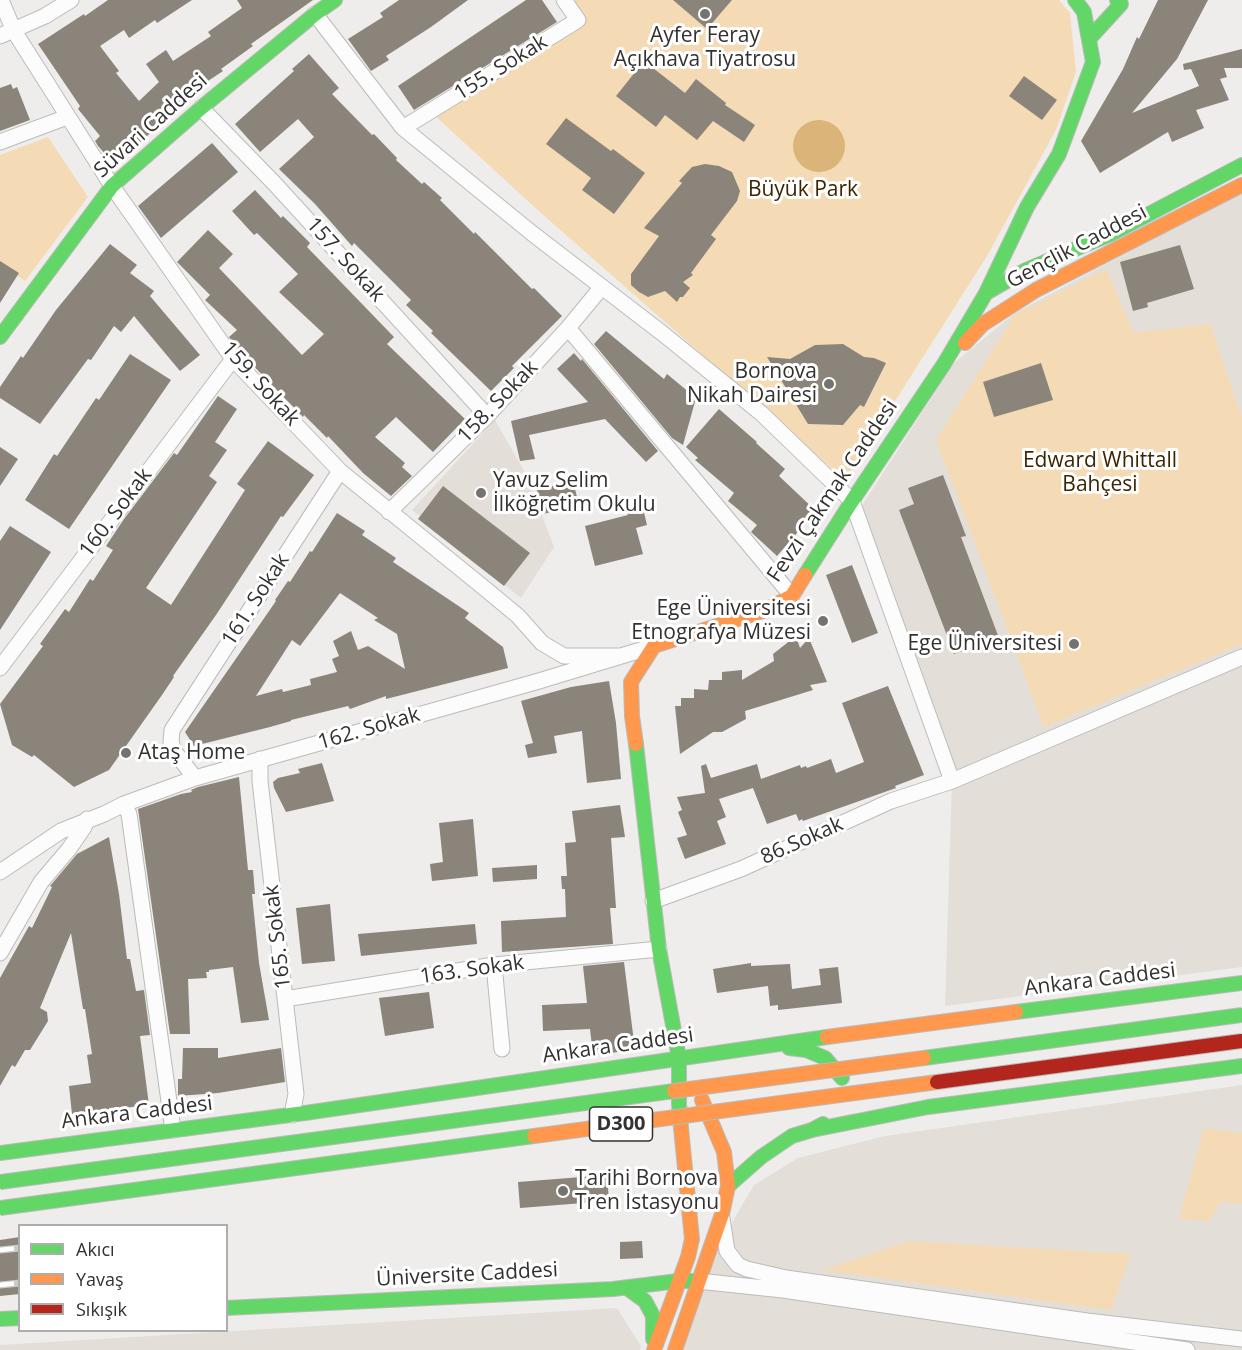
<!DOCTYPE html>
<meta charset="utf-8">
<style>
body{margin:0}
#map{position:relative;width:1242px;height:1350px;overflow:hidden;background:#eeedeb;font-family:"Open Sans",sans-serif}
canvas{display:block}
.legend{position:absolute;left:18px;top:1224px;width:210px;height:108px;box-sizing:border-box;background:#fff;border:2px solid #adadad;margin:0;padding:8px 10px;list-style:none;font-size:18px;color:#333231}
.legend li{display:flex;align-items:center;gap:12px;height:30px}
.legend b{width:30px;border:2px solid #adadad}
</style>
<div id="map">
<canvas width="1242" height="1350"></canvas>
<ul class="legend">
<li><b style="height:8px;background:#63d668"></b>Akıcı</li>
<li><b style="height:8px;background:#ff974d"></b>Yavaş</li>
<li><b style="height:8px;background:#b3261e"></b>Sıkışık</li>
</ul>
</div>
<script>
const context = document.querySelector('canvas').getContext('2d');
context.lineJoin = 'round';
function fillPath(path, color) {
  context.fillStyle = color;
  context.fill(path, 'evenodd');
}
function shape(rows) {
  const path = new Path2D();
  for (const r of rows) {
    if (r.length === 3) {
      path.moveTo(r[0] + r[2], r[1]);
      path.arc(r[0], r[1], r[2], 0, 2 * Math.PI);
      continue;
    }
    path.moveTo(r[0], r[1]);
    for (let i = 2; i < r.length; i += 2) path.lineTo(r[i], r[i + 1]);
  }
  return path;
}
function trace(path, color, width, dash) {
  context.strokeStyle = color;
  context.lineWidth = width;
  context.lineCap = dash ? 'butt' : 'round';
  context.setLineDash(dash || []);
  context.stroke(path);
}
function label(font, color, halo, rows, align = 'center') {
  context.font = font + ' "Open Sans",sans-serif';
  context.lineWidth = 6;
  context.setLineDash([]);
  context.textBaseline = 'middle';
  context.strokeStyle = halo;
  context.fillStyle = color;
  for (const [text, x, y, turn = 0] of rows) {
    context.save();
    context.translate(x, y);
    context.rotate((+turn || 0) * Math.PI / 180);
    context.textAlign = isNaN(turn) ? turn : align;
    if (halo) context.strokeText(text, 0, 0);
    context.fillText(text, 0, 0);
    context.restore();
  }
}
fillPath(shape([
 [1242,191,1242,967,945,1006,952,781,861,507,954,363,1015,313],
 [495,420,527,476,554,547,521,598,412,510],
 [1242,1085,1242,1350,681,1350,713,1255,754,1185,798,1158,885,1136],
 [617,1308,641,1346,640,1350,0,1350,0,1345]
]), '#e3dfd8');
fillPath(shape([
 [572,0,1059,0,1070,13,1076,72,1056,130,987,256,845,480,541,213,434,115,584,22],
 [48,137,88,197,25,281,0,265,0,155],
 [1106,269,1134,333,1210,324,1242,418,1242,644,1044,727,936,440,1015,315],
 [1204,1128,1242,1133,1242,1204,1220,1202,1209,1221,1179,1219],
 [909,1241,1131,1254,1111,1310,823,1270]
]), '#f5dbb5');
fillPath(shape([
 [819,146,26]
]), '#dab478');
fillPath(shape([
 [108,0,192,0,157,23,155,20,129,38,124,30,100,46,119,71,116,73,139,101,159,82,146,64,166,50,173,61,211,36,208,32,242,8,237,0,313,0,251,44,253,46,221,69,223,71,193,91,194,93,164,113,168,117,115,165,98,146,95,141,100,136,78,109,80,106,38,44,84,14,85,16],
 [399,0,468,0,431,27,386,56,389,60,371,71,348,39,383,17,380,13],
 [526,0,542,0,557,22,414,110,398,86],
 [673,0,732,0,707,29],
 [1158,0,1208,0,1177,59,1132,113,1199,86,1191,69,1184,70,1183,64,1242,49,1242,68,1224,68,1227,77,1220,79,1229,100,1196,110,1204,128,1172,142,1168,132,1100,173,1081,141,1123,69,1137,37,1139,39],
 [309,54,339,88,332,94,372,135,374,134,397,158,396,160,422,184,424,182,442,198,440,200,474,234,475,232,532,289,534,288,562,316,512,366,514,368,491,391,431,333,433,331,406,305,411,300,354,243,352,246,315,204,279,169,314,137,298,119,260,152,235,124,294,71,292,69],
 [644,61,685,93,696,79,726,103,725,105,755,125,744,142,713,121,697,140,665,115,656,127,616,96],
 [1024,76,1057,100,1042,120,1009,96],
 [11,84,13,89,17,87,30,120,0,131,0,88],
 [566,118,611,151,613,149,645,173,614,214,582,190,591,178,546,144],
 [212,143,238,172,161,238,138,206],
 [705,164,719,166,732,172,740,191,737,201,711,235,716,239,691,273,693,275,683,282,690,288,683,297,680,297,677,302,665,291,648,297,639,292,631,285,631,274,659,236,644,228,682,183,679,181,692,167],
 [255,190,281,218,283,216,310,243,307,247,394,337,387,344,465,419,433,452,396,417,375,437,405,463,402,467,412,476,391,496,363,473,328,436,327,438,304,415,303,417,241,353,229,337,237,330,205,300,210,295,177,262,208,230,233,254,219,268,302,355,324,334,279,292,298,274,257,233,254,235,232,211],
 [110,244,137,265,130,273,154,291,150,296,200,355,180,371,134,316,121,332,114,326,91,360,88,359,40,424,0,398,0,387,21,356,23,358,56,310],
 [1180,245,1194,289,1147,303,1148,307,1133,311,1120,262],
 [0,261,19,273,0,303],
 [606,331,664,379,667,374,696,398,683,445,672,438,594,344],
 [843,344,864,357,874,358,886,363,864,407,860,405,843,425,808,424,767,357,790,359,815,345],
 [574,353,581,361,582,359,658,451,646,462,605,419,529,435,535,459,520,461,511,421,588,402,557,369],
 [130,354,171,380,69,529,25,500,54,454,57,456,96,398,99,400],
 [1041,363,1053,400,994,417,983,382],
 [218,396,237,409,215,442,227,450,209,476,217,482,146,588,171,605,245,490,237,484,268,441,314,475,283,517,281,516,216,615,173,676,174,677,162,695,109,770,74,787,34,755,32,757,12,745,0,704,43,646,40,644,65,609,69,612,90,579,93,581,113,550,106,546,124,519,174,453,177,455],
 [719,409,757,442,756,443,785,469,779,476,816,511,777,556,751,532,757,525,728,501,734,493,695,460,698,458,686,447],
 [0,447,18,459,0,486],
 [943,475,966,536,961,537,999,638,954,654,899,510,914,504,908,488],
 [573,481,579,505,543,514,537,490],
 [443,486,530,553,504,586,418,519],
 [642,504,647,525,636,528,643,554,595,566,585,526,628,515,626,508],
 [337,513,365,531,362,535,396,558,393,562,469,613,465,618,503,647,508,668,386,699,386,696,350,709,348,706,291,720,291,721,270,727,194,746,185,732,276,601,275,600,288,581,290,582,310,551,312,552],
 [340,593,378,618,374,620,397,634,405,669,368,646,358,650,351,631,333,641,339,656,332,659,337,672,310,679,311,685,283,692,282,689,256,696,292,640,300,646],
 [10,526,51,552,0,630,0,541],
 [852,565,878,633,852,643,826,575],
 [796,636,800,648,809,638,827,682,810,685,813,690,745,711,746,719,722,732,713,732,680,754,675,706,681,706,681,698,694,698,694,689,708,690,709,680,722,680,722,672,742,670,742,680,774,661,773,654],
 [609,681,616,723,621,779,587,783,582,731,554,736,557,753,528,758,525,745,533,743,521,701,571,687],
 [888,686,924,775,895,786,896,788,803,821,802,819,799,821,796,814,767,824,753,788,719,799,726,817,717,821,726,844,685,859,677,838,687,835,678,812,682,810,677,797,705,793,701,766,706,764,711,778,757,764,761,779,800,765,801,768,806,766,807,768,831,759,836,773,864,762,842,703],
 [322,763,334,801,286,812,274,788,273,782,278,778,300,773,298,769],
 [239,777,248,870,253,870,255,894,252,894,259,963,269,1020,241,1023,233,967,209,970,209,972,206,972,207,978,188,979,190,1034,170,1034,138,809,181,794,192,792,191,790,198,787],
 [620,805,625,837,611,838,616,908,610,908,613,944,502,952,501,921,566,917,565,889,562,889,561,876,567,876,565,843,576,842,572,811],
 [473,819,478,876,432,881,430,864,443,862,439,823],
 [109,837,119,894,127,959,130,959,136,991,144,990,150,1035,140,1036,149,1105,72,1114,69,1086,91,1083,87,1055,92,1054,85,1009,83,1009,71,933,40,1008,47,1012,48,1021,30,1050,25,1050,15,1067,12,1065,0,1086,0,978,29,926,32,928,52,887,50,886,77,854],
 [537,865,537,879,493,882,492,868],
 [330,904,335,961,302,964,296,908],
 [475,924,477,944,361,956,358,934],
 [624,962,635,1050,593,1055,590,1029,543,1031,542,1005,587,1003,583,966],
 [751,963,751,966,790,964,792,989,821,985,819,969,838,967,842,1003,778,1010,778,1005,770,1006,768,986,717,993,713,969],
 [429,992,434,1028,385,1036,379,998],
 [183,1048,218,1048,218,1058,281,1048,285,1082,218,1093,178,1096,178,1079,182,1079],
 [607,1175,609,1201,520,1208,518,1182],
 [20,1237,20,1294,0,1296,0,1240],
 [642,1241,643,1258,620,1259,620,1242]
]), '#8a847a');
const street = shape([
 [1,0,14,31,112,186,233,359,340,471,483,587,518,616,542,643,564,656,620,656],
 [315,14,403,128,533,234,662,333,762,414,852,501,952,781,891,801,741,869,653,901],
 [0,36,45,16,71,0],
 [201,108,274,183,487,416],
 [403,128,578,20,564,0],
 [0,142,67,117],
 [568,328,792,596],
 [389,512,487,416,568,328,601,288],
 [0,668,233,359],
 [260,759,260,781,296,1094,292,1115],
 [195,778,174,751,171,742,172,730,340,471],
 [952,781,1242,657],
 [124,804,129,814,173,1130],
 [0,872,61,831,104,814,124,804,195,778,539,681,654,646],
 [0,953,41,882,69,849,84,827,87,819],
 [494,965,502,1049],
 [285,999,494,965,659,949],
 [722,1218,727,1251,738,1265,747,1269,786,1278,1087,1321,1242,1339],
 [698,1281,783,1290,1187,1350]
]);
const fast = shape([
 [1089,39,1121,4,1117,0],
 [986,293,1026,270,1111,234,1242,165],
 [0,337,112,186,201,108,315,14,335,0],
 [805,575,852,501,944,364,986,293,1027,207,1059,154,1093,62,1084,12,1075,0],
 [636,744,659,949,679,1058,679,1104,681,1128],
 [1016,1012,1242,983],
 [789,1048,806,1050,825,1058,842,1078],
 [812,1130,928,1107,1242,1066],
 [0,1153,305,1113,827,1037],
 [728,1186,761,1157,792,1136,812,1130,823,1124],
 [627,1288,645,1301,653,1316,653,1339],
 [226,1308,613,1289,678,1281,698,1281],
 [0,1319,20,1318]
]);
const slow = shape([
 [965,343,983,324,1036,290,1242,185],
 [636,744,632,716,631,682,654,646,766,610,792,596,805,575],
 [827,1037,1016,1012],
 [654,1350,688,1257,692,1239,681,1128],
 [675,1350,722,1214,728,1186,724,1152,702,1100]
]);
trace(street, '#bbbbba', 17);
trace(fast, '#bbbbba', 16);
trace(slow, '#bbbbba', 16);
trace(street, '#fcfcfc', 15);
trace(fast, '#63d668', 14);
trace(slow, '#ff974d', 14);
const rail = shape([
 [0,1250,20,1248],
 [0,1285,20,1283]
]);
trace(rail, '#cbcbca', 7);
trace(rail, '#fff', 4.5, [14]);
const fastBridge = shape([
 [924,1058,1242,1015],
 [0,1182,674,1091],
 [0,1208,534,1136]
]);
const slowBridge = shape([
 [674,1091,924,1058],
 [534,1136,937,1082]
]);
const jamBridge = shape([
 [937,1082,1242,1041]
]);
trace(fastBridge, '#bbbbba', 16, []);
trace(slowBridge, '#bbbbba', 16, []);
trace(jamBridge, '#bbbbba', 16, []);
trace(fastBridge, '#63d668', 14);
trace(slowBridge, '#ff974d', 14);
trace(jamBridge, '#b3261e', 14);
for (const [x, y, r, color] of [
 [705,14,6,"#747372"],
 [829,384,6,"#747372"],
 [481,493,6,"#747372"],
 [823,621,6,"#747372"],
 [1074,644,6,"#747372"],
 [126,753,6,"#747372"],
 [563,1191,6,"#747372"]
]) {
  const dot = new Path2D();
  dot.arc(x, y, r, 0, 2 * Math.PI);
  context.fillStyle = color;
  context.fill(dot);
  trace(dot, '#fff', 2);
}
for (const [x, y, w] of [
 [621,1124,63]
]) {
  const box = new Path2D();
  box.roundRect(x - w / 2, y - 17, w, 34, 4.5);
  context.fillStyle = '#fff';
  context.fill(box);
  trace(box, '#333231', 1.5);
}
label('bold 20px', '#333231', null, [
 ["D300",621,1124]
]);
label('21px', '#333231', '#fff', [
 ["Ayfer Feray",705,36,"center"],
 ["Açıkhava Tiyatrosu",705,60,"center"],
 ["Bornova",817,372],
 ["Nikah Dairesi",817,396],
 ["Yavuz Selim",493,481,"left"],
 ["İlköğretim Okulu",493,505,"left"],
 ["Ege Üniversitesi",811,609],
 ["Etnografya Müzesi",811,633],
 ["Ege Üniversitesi",1062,644],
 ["Ataş Home",138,753,"left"],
 ["Tarihi Bornova",575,1179,"left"],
 ["Tren İstasyonu",575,1203,"left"]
], 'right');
label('21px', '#333231', '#fff', [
 ["155. Sokak",501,68,-32],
 ["Süvari Caddesi",151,126,-42],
 ["Gençlik Caddesi",1077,247,-28],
 ["157. Sokak",345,260,48],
 ["159. Sokak",260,384,48],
 ["158. Sokak",498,402,-46],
 ["Fevzi Çakmak Caddesi",833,491,-56],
 ["160. Sokak",116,513,-53],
 ["161. Sokak",256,600,-57],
 ["162. Sokak",369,729,-16],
 ["86.Sokak",802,841,-24],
 ["165. Sokak",278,937,-97],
 ["163. Sokak",472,970,-8],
 ["Ankara Caddesi",1100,980,-7],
 ["Ankara Caddesi",618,1046,-8],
 ["Ankara Caddesi",137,1113,-7],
 ["Üniversite Caddesi",467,1275,-3]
]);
label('21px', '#3c2601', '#fff', [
 ["Büyük Park",803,190],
 ["Edward Whittall",1100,461],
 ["Bahçesi",1100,485]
]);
</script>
